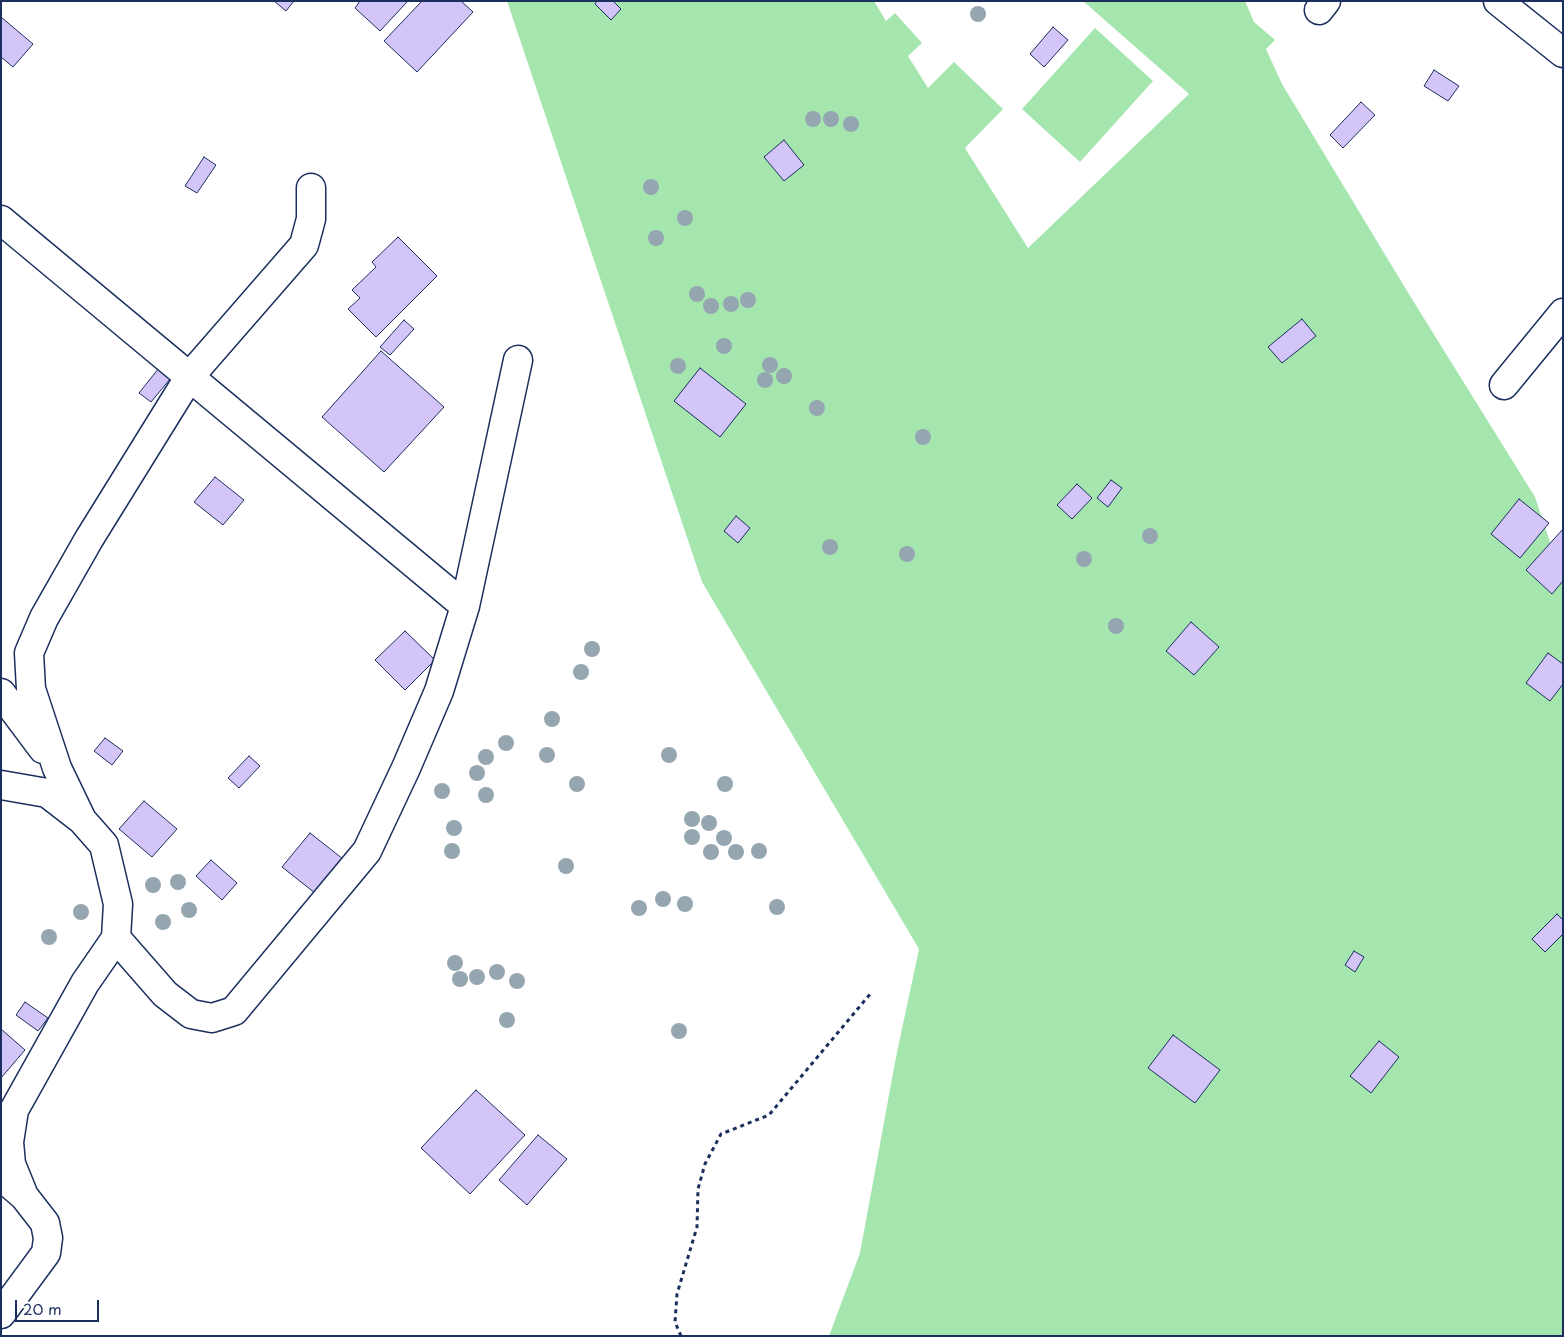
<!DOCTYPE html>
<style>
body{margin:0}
#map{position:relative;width:1564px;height:1337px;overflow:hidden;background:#fff;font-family:"Playpen Sans",sans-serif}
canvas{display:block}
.frame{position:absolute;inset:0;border:2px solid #1b2f5e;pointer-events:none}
.scale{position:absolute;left:15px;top:1300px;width:84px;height:22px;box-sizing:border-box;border:2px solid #1b2f5e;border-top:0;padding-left:6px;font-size:15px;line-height:18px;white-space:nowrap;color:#1b2f5e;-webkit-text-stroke:4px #fff;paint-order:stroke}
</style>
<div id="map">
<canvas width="1564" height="1337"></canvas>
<div class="frame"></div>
<div class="scale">20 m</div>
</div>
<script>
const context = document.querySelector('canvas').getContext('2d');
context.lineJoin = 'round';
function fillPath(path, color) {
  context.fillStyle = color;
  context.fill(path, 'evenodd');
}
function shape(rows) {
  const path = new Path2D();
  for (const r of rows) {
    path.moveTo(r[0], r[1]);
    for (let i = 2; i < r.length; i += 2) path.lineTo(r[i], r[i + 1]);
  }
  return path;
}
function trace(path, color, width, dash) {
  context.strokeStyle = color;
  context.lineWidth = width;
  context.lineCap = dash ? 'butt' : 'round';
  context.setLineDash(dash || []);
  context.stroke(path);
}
fillPath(shape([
 [507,1,874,1,886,21,895,13,922,43,908,56,928,88,954,62,1003,109,965,148,1028,248,1189,94,1083,1,1245,1,1254,22,1275,40,1266,49,1282,84,1407,291,1535,497,1563,581,1563,1336,829,1336,860,1253,896,1057,919,949,702,582],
 [1095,28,1153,81,1080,162,1022,109]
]), '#a5e6af');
const building = shape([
 [274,1,294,1,286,11,274,1],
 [360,1,406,1,407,2,380,31,355,8,360,1],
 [422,1,461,1,473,12,417,72,384,41,422,1],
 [597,1,613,1,621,9,611,20,595,4,597,1],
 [1,17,33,44,13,67,1,57,1,17],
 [1053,27,1068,40,1044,67,1030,54,1053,27],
 [1434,70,1459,86,1448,101,1424,86,1434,70],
 [1361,102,1375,115,1343,148,1330,135,1361,102],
 [784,140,804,165,784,181,764,157,784,140],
 [204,157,216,165,197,193,185,186,204,157],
 [398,237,437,276,376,337,348,309,360,298,352,290,376,267,372,262,398,237],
 [1302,319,1316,336,1282,363,1268,347,1302,319],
 [404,320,414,329,390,355,380,347,404,320],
 [381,351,444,407,384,472,322,417,381,351],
 [163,363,175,373,151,402,139,393,163,363],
 [700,368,746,404,720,437,674,401,700,368],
 [215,477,244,500,223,525,194,502,215,477],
 [1111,480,1122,488,1108,507,1097,498,1111,480],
 [1077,484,1092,498,1072,519,1057,505,1077,484],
 [1519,499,1549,523,1520,558,1491,534,1519,499],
 [736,516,750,528,738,543,724,531,736,516],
 [1563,529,1563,581,1552,594,1526,570,1563,529],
 [1191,622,1219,647,1194,675,1166,651,1191,622],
 [405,631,435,660,405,690,375,660,405,631],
 [1548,653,1563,664,1563,684,1550,701,1526,683,1548,653],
 [105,738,123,751,112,765,94,751,105,738],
 [249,756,260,766,239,788,228,778,249,756],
 [144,801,177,829,152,857,119,829,144,801],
 [310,833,343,859,315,893,282,867,310,833],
 [211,860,237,883,222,900,196,876,211,860],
 [1557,914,1563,920,1563,934,1545,952,1532,939,1557,914],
 [1354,951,1364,957,1355,972,1345,965,1354,951],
 [25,1002,48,1018,38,1031,16,1015,25,1002],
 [1,1029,25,1050,1,1078,1,1029],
 [1173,1035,1220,1070,1195,1103,1148,1068,1173,1035],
 [1379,1041,1399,1057,1371,1093,1350,1076,1379,1041],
 [476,1090,525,1135,470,1194,421,1148,476,1090],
 [538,1135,567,1159,527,1205,499,1180,538,1135]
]);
fillPath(building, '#d3c5f7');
trace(building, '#1b2f5e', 1);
const minor = shape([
 [1498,1,1563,53],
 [1319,10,1326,1],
 [1,220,465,606],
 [1504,385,1563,313],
 [1,693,43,749],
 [1,785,47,793,82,820,104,845,118,904,116,938,85,983,14,1110,9,1142,11,1164,24,1196],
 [82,820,57,768,31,689,29,653,44,618,89,539,190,376,304,245,311,219,311,188],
 [116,938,165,994,191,1014,212,1018,234,1011,367,851,406,768,439,691,465,606,518,360],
 [1,1314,46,1253,48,1238,45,1223,24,1196,10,1184]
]);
trace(minor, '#1b2f5e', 31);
trace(shape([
 [681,1336,675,1322,677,1294,697,1227,698,1189,705,1164,721,1134,769,1115,871,993]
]), '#1b2f5e', 3, [4, 4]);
trace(minor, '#fff', 28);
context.fillStyle = '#95a6b1';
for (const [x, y] of [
 [978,14],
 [813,119],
 [831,119],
 [851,124],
 [651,187],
 [685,218],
 [656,238],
 [697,294],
 [748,300],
 [731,304],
 [711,306],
 [724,346],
 [770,365],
 [678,366],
 [784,376],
 [765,380],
 [817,408],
 [923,437],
 [1150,536],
 [830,547],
 [907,554],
 [1084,559],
 [1116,626],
 [592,649],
 [581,672],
 [552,719],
 [506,743],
 [547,755],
 [669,755],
 [486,757],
 [477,773],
 [577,784],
 [725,784],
 [442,791],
 [486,795],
 [692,819],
 [709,823],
 [454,828],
 [692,837],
 [724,838],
 [452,851],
 [759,851],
 [711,852],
 [736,852],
 [566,866],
 [178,882],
 [153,885],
 [663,899],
 [685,904],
 [777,907],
 [639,908],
 [189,910],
 [81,912],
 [163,922],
 [49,937],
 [455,963],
 [497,972],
 [477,977],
 [460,979],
 [517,981],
 [507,1020],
 [679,1031]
]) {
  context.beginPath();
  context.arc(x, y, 8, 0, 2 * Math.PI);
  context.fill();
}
</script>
